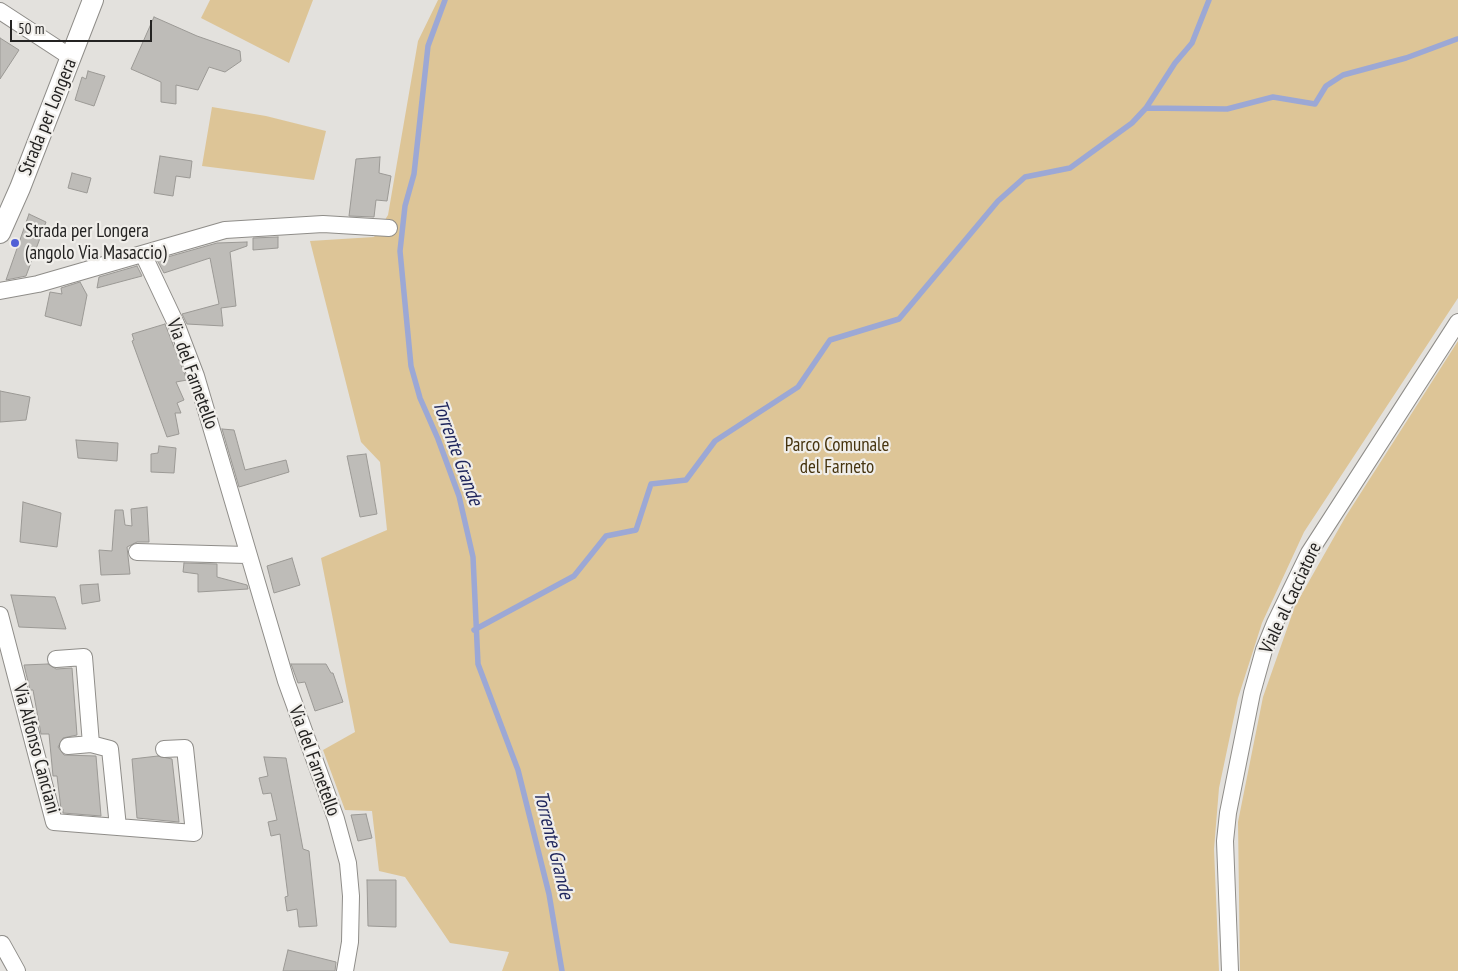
<!DOCTYPE html>
<style>
body{margin:0}
#map{position:relative;width:1458px;height:971px;overflow:hidden;background:#e3e1dd;font-family:"PT Sans Narrow",sans-serif}
canvas{display:block}
.scale{position:absolute;left:10px;top:20px;width:142px;height:22px;box-sizing:border-box;border:2px solid #242322;border-top:0;padding-left:6px;font-size:15px;line-height:18px;white-space:nowrap;color:#242322;-webkit-text-stroke:4px #f0eeea;paint-order:stroke}
</style>
<div id="map">
<canvas width="1458" height="971"></canvas>
<div class="scale">50 m</div>
</div>
<script>
const context = document.querySelector('canvas').getContext('2d');
context.lineJoin = 'round';
function fillPath(path, color) {
  context.fillStyle = color;
  context.fill(path, 'evenodd');
}
function shape(rows) {
  const path = new Path2D();
  for (const r of rows) {
    path.moveTo(r[0], r[1]);
    for (let i = 2; i < r.length; i += 2) path.lineTo(r[i], r[i + 1]);
  }
  return path;
}
function trace(path, color, width, dash) {
  context.strokeStyle = color;
  context.lineWidth = width;
  context.lineCap = dash ? 'butt' : 'round';
  context.setLineDash(dash || []);
  context.stroke(path);
}
function label(font, color, halo, rows, align = 'center') {
  context.font = font + ' "PT Sans Narrow",sans-serif';
  context.lineWidth = 4.5;
  context.setLineDash([]);
  context.textBaseline = 'middle';
  context.strokeStyle = halo;
  context.fillStyle = color;
  for (const [text, x, y, turn = 0] of rows) {
    context.save();
    context.translate(x, y);
    context.rotate((+turn || 0) * Math.PI / 180);
    context.textAlign = isNaN(turn) ? turn : align;
    if (halo) context.strokeText(text, 0, 0);
    context.fillText(text, 0, 0);
    context.restore();
  }
}
fillPath(shape([
 [210,0,313,0,289,63,201,18],
 [438,0,1458,0,1458,298,1304,532,1262,623,1238,698,1219,788,1214,849,1219,971,502,971,509,952,450,943,405,877,379,871,372,811,345,810,323,750,355,732,321,558,387,530,380,462,361,442,310,241,374,237,388,215,418,41],
 [212,107,266,116,326,131,314,180,202,166],
 [1458,341,1458,971,1240,971,1238,822,1263,697,1295,606,1346,516]
]), '#ddc597');
trace(shape([
 [445,0,428,46,414,174,405,206,400,251,411,366,420,398,438,439,459,496,473,557,478,664,518,770,549,894,562,971],
 [1146,108,1175,63,1192,43,1209,0],
 [474,630,574,576,606,536,636,530,651,484,686,480,715,441,798,387,830,340,899,319,998,201,1025,177,1070,168,1132,123,1146,108,1227,109,1273,97,1315,104,1326,86,1343,75,1406,58,1457,39]
]), '#9ca8d5', 5.5);
const building = shape([
 [154,17,197,36,240,51,241,61,225,72,209,67,198,90,176,85,176,104,161,102,161,82,131,69,154,17],
 [0,38,19,50,0,79,0,38],
 [88,71,105,76,94,106,75,100,82,77,86,79,88,71],
 [160,156,192,161,190,178,176,176,173,196,154,193,160,156],
 [380,157,379,173,391,176,387,201,376,200,374,217,349,216,356,159,380,157],
 [72,173,91,178,87,193,68,188,72,173],
 [29,214,46,222,26,276,6,280,29,214],
 [278,237,278,248,253,250,253,238,278,237],
 [247,242,247,246,230,252,236,306,221,308,223,326,187,324,182,314,219,304,210,258,164,273,157,260,217,243,247,242],
 [137,266,142,276,97,288,99,277,137,266],
 [80,282,87,295,81,326,45,316,50,292,62,294,61,288,80,282],
 [165,324,187,380,176,382,184,400,177,403,181,413,175,413,179,434,167,437,132,341,134,340,132,334,165,324],
 [0,391,30,397,26,420,0,422,0,391],
 [222,429,234,430,245,470,286,460,289,472,239,487,222,429],
 [76,440,118,443,117,461,78,458,76,440],
 [159,446,176,448,174,473,151,472,151,454,158,453,159,446],
 [366,454,377,514,360,517,347,456,366,454],
 [23,502,61,513,57,547,20,542,23,502],
 [147,507,149,542,137,542,127,547,130,574,101,575,99,550,112,551,115,510,123,510,125,525,132,526,131,509,147,507],
 [292,558,300,585,274,593,267,566,292,558],
 [184,563,217,564,217,577,247,585,248,589,198,592,198,574,183,572,184,563],
 [98,584,100,601,82,604,80,585,98,584],
 [11,595,55,597,66,629,19,627,11,595],
 [48,664,56,669,72,668,77,735,63,738,58,747,64,755,96,756,101,816,63,813,63,809,61,809,57,776,53,776,49,734,41,734,33,690,30,690,24,665,48,664],
 [291,664,326,664,331,673,333,673,343,702,315,711,305,682,298,683,291,664],
 [158,756,172,759,179,822,137,818,132,759,158,756],
 [264,757,286,758,303,849,309,851,317,926,299,927,297,909,287,911,285,897,288,896,280,834,271,836,268,822,277,820,271,793,263,794,259,778,268,776,264,757],
 [366,814,372,838,358,841,351,815,366,814],
 [367,880,396,880,396,927,368,926,367,880],
 [288,950,336,962,335,971,283,971,288,950]
]);
fillPath(building, '#bebcb8');
trace(building, '#9b9995', 1);
const minor = shape([
 [0,11,72,58],
 [143,254,177,326,196,376,286,681,336,819,348,863,351,896,350,942,345,971],
 [0,291,38,284,225,230,323,224,389,228],
 [137,552,247,555],
 [0,615,54,822,194,833,185,748,164,749],
 [56,659,84,657,91,744,110,749,118,827],
 [68,746,91,744],
 [2,944,17,971],
 [1230,971,1225,841,1228,813,1252,693,1264,650,1275,623,1309,553,1458,322]
]);
const tertiary = shape([
 [0,233,20,188,93,0]
]);
trace(minor, '#8f8d89', 18);
trace(tertiary, '#8f8d89', 22);
trace(minor, '#fff', 16);
trace(tertiary, '#fff', 20);
for (const [x, y, r, color] of [
 [15,243,5,"#5060d6"]
]) {
  const dot = new Path2D();
  dot.arc(x, y, r, 0, 2 * Math.PI);
  context.fillStyle = color;
  context.fill(dot);
  trace(dot, '#f0eeea', 2);
}
label('19px', '#242322', '#f0eeea', [
 ["Strada per Longera",48,117,-68],
 ["Via del Farnetello",192,374,70],
 ["Viale al Cacciatore",1291,598,-65],
 ["Via Alfonso Canciani",36,749,75],
 ["Via del Farnetello",314,761,70]
]);
label('19px', '#242322', '#f0eeea', [
 ["Strada per Longera",25,232],
 ["(angolo Via Masaccio)",25,254]
], 'left');
label('19px', '#46340f', '#f0eeea', [
 ["Parco Comunale",837,446],
 ["del Farneto",837,468]
]);
label('italic 20px', '#1d245b', '#f0eeea', [
 ["Torrente Grande",457,453,70],
 ["Torrente Grande",553,845,76]
]);
</script>
